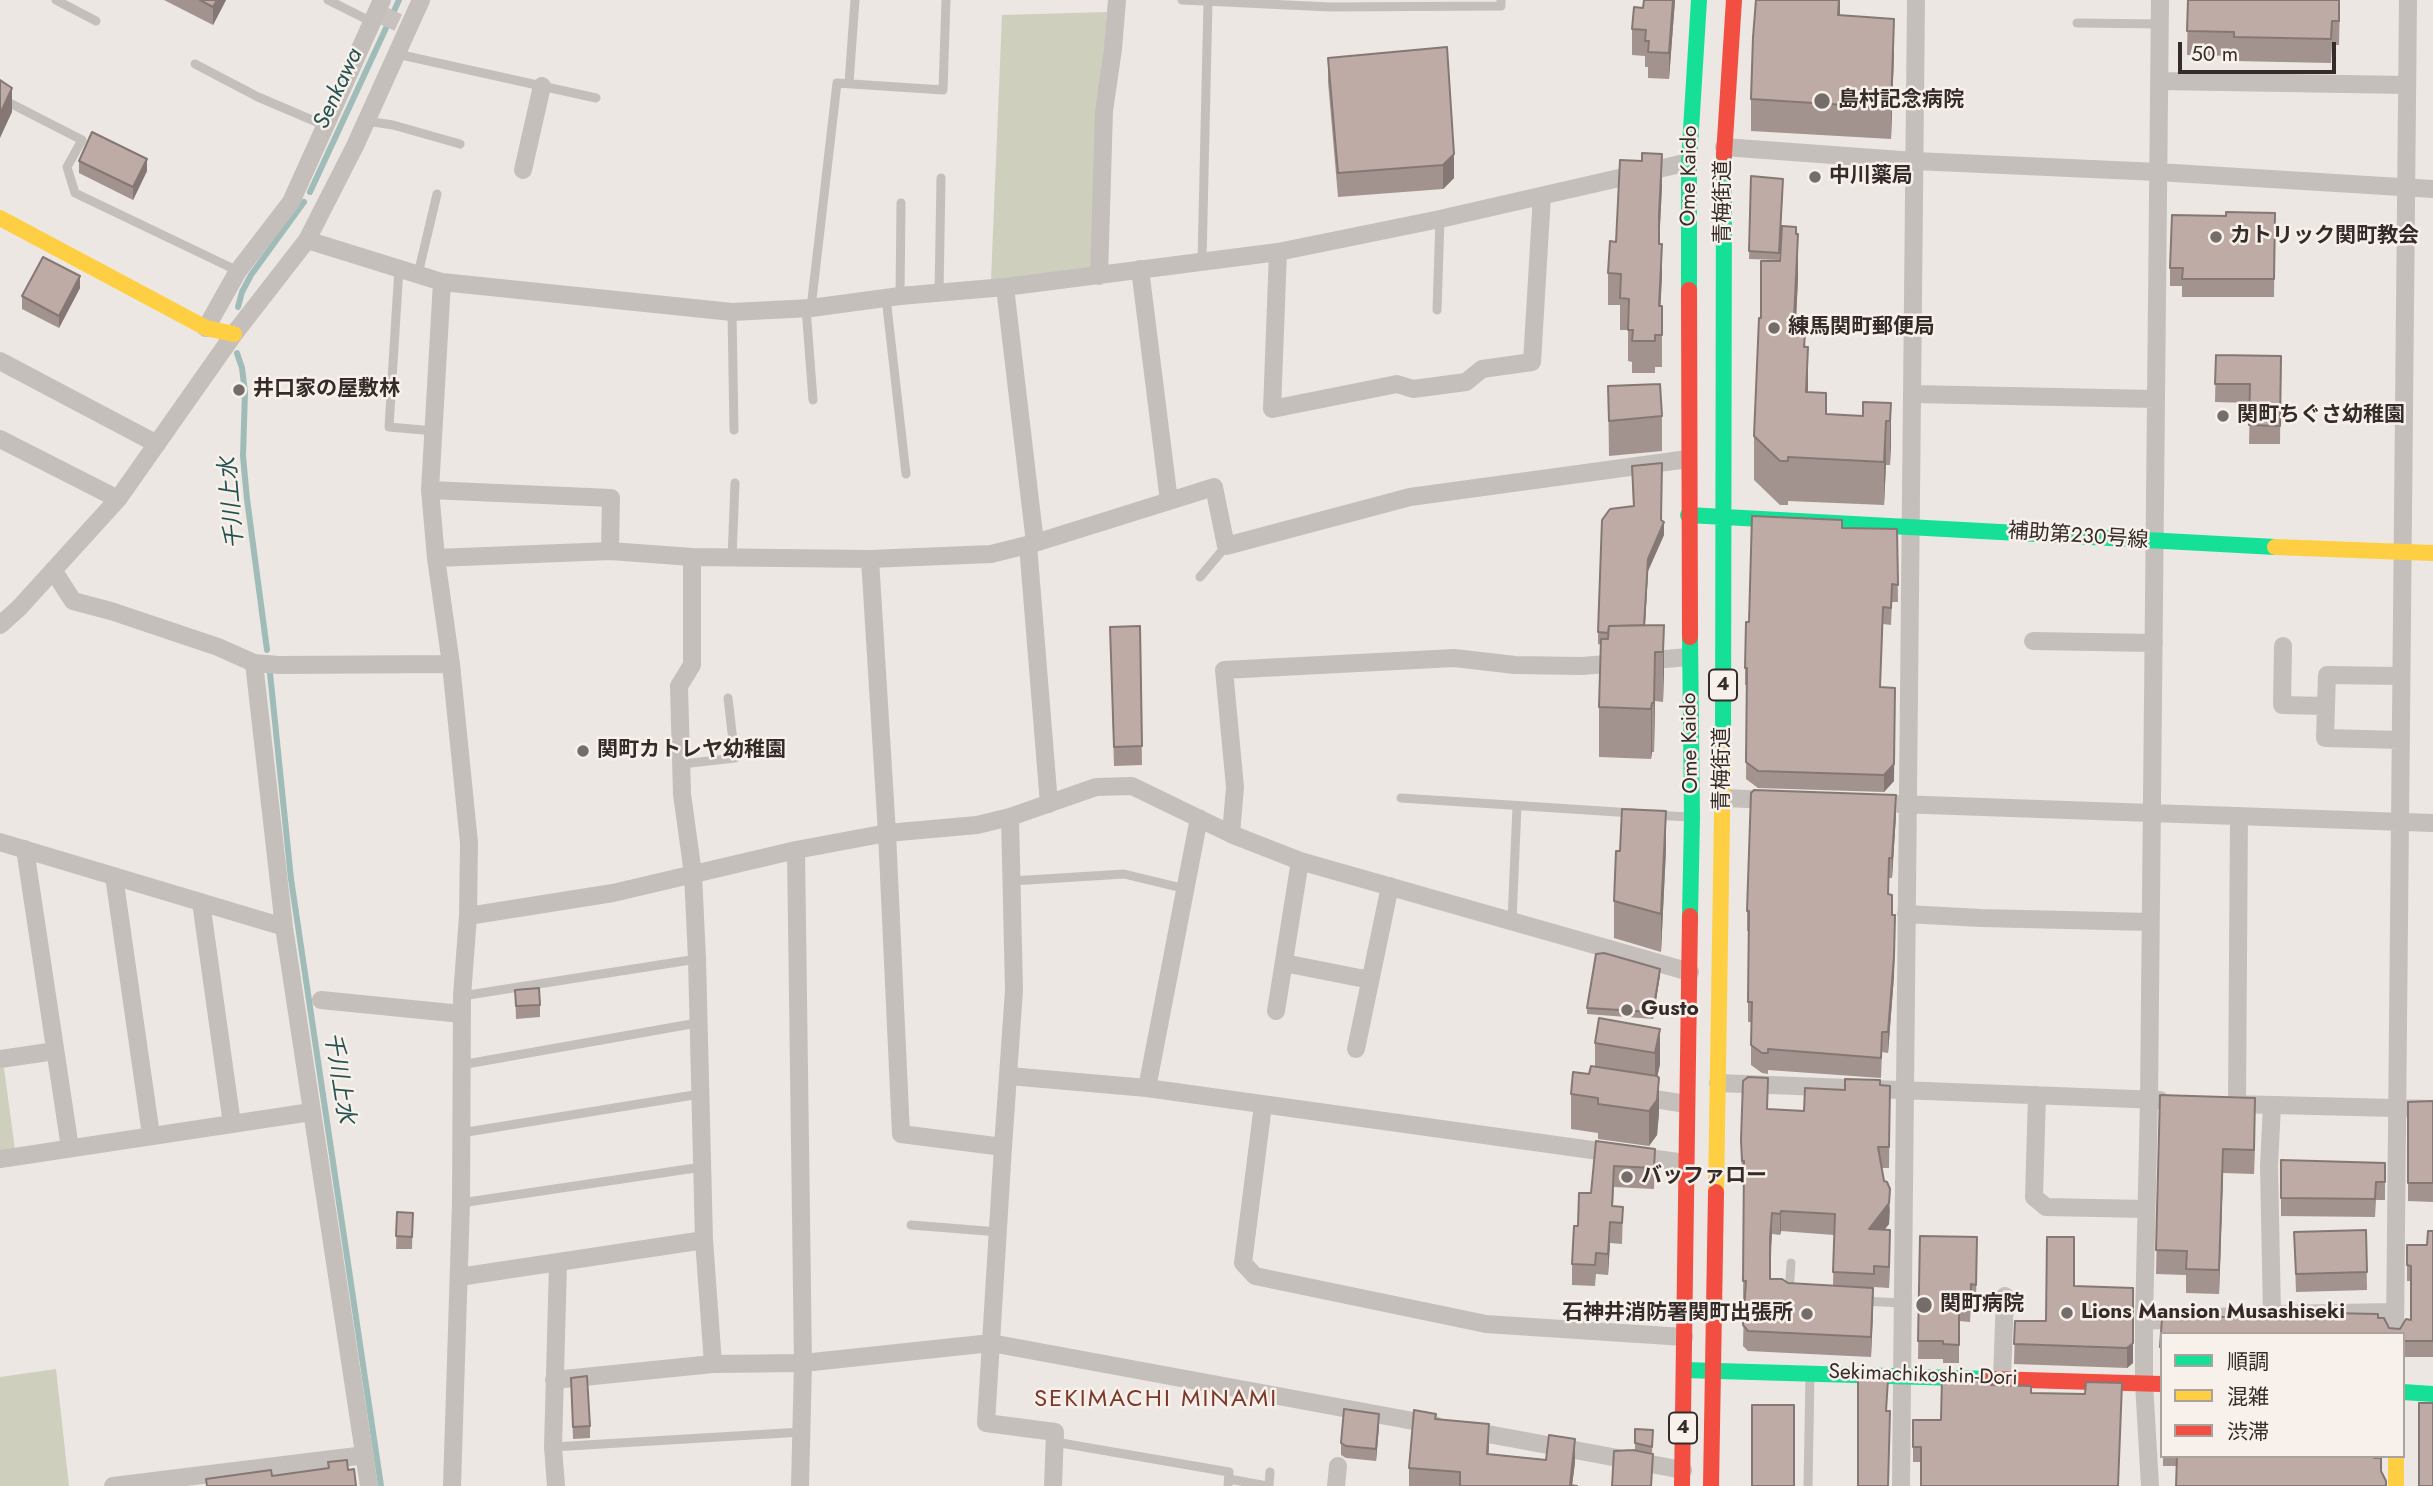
<!DOCTYPE html>
<meta charset="utf-8">
<style>
body{margin:0}
#map{position:relative;width:2433px;height:1486px;overflow:hidden;background:#ece7e2;font-family:Jost,"Noto Sans JP",sans-serif}
canvas{display:block}
.legend{position:absolute;left:2160px;top:1332px;width:245px;height:126px;box-sizing:border-box;background:#f8f0ea;border:2px solid #aaa29d;margin:0;padding:9px 12px;list-style:none;font-size:21px;color:#352c2a}
.legend li{display:flex;align-items:center;gap:14px;height:35px}
.legend b{width:35px;border:2px solid #aaa29d}
.scale{position:absolute;left:2178px;top:42px;width:158px;height:32px;box-sizing:border-box;border:4px solid #352c2a;border-top:0;padding-left:9px;font-size:21px;line-height:24px;white-space:nowrap;color:#352c2a;-webkit-text-stroke:5px #f8f0ea;paint-order:stroke}
</style>
<div id="map">
<canvas width="2433" height="1486"></canvas>
<ul class="legend">
<li><b style="height:9px;background:#16e098"></b>順調</li>
<li><b style="height:9px;background:#ffcf43"></b>混雑</li>
<li><b style="height:9px;background:#f24e42"></b>渋滞</li>
</ul>
<div class="scale">50 m</div>
</div>
<script>
const context = document.querySelector('canvas').getContext('2d');
context.lineJoin = 'round';
function fillPath(path, color) {
  context.fillStyle = color;
  context.fill(path, 'evenodd');
}
function shape(rows) {
  const path = new Path2D();
  for (const r of rows) {
    path.moveTo(r[0], r[1]);
    for (let i = 2; i < r.length; i += 2) path.lineTo(r[i], r[i + 1]);
  }
  return path;
}
function trace(path, color, width, dash) {
  context.strokeStyle = color;
  context.lineWidth = width;
  context.lineCap = dash ? 'butt' : 'round';
  context.setLineDash(dash || []);
  context.stroke(path);
}
function label(font, color, halo, rows, align = 'center') {
  context.font = font + ' Jost,"Noto Sans JP",sans-serif';
  context.lineWidth = 5;
  context.setLineDash([]);
  context.textBaseline = 'middle';
  context.strokeStyle = halo;
  context.fillStyle = color;
  for (const [text, x, y, turn = 0] of rows) {
    context.save();
    context.translate(x, y);
    context.rotate((+turn || 0) * Math.PI / 180);
    context.textAlign = isNaN(turn) ? turn : align;
    if (halo) context.strokeText(text, 0, 0);
    context.fillText(text, 0, 0);
    context.restore();
  }
}
fillPath(shape([
 [1107,12,1091,269,991,280,1002,15],
 [0,1068,4,1068,15,1150,0,1152],
 [56,1369,69,1486,0,1486,0,1377]
]), '#ced0bd');
trace(shape([
 [310,192,399,0],
 [238,307,242,292,251,275,304,202],
 [237,353,242,368,245,392,243,456,247,499,267,650],
 [270,673,291,879,381,1486]
]), '#a0bcb9', 6);
trace(shape([
 [382,15,401,24]
]), '#c7c2bd', 18, [18, 9]);
trace(shape([
 [56,0,96,21],
 [328,0,372,22],
 [1182,0,1330,7,1501,6,1501,0],
 [2077,23,2160,24],
 [397,54,596,98],
 [195,64,258,97,326,126],
 [849,83,855,0],
 [0,98,82,140,67,167,75,193,238,271],
 [366,121,393,125,460,144],
 [1202,261,1208,1],
 [399,268,389,427,434,431],
 [418,274,437,194],
 [939,293,941,178],
 [900,296,901,203],
 [886,298,906,474],
 [806,308,813,400],
 [811,308,837,83,943,90,946,0],
 [1437,310,1440,219],
 [732,312,734,430],
 [732,558,735,483],
 [1200,577,1226,546],
 [682,764,735,758,728,698],
 [1401,798,1633,813],
 [1654,815,1689,817],
 [1012,881,1124,874,1186,889],
 [1512,921,1517,806],
 [462,996,697,959],
 [461,1065,697,1023],
 [461,1133,700,1094],
 [461,1203,702,1167],
 [911,1225,999,1232],
 [1789,1294,1791,1263],
 [1862,1301,1902,1303],
 [1055,1442,1229,1472,1228,1486],
 [553,1447,802,1432],
 [1229,1479,1267,1486],
 [1269,1486,1270,1472],
 [1808,1486,1810,1376]
]), '#c5bfbb', 9);
trace(shape([
 [2159,81,2407,85],
 [1724,147,1915,161,2158,172,2433,189],
 [523,170,542,86],
 [307,240,442,282,732,312,811,308,900,296,1005,287,1278,252,1440,219,1689,162],
 [1278,252,1272,409,1397,384,1413,389,1466,382,1482,369,1532,362,1542,196],
 [1140,269,1169,501],
 [1099,276,1104,111,1113,49,1117,0],
 [442,282,430,490,436,558,451,664,469,843,468,916,462,996,461,1203,452,1486],
 [1005,287,1035,543],
 [206,328,238,271,291,202,382,0],
 [0,361,157,444],
 [1912,394,2155,399],
 [0,439,118,499],
 [430,490,611,498,610,551],
 [1028,545,1049,804],
 [692,557,692,665,679,686,682,794,693,874,697,959,704,1240,713,1364],
 [436,558,610,551,692,557,870,559,991,554,1035,543,1214,487,1226,546,1410,497,1688,459],
 [870,559,887,833,901,1134,1003,1147,986,1423,1055,1432,1053,1486],
 [53,570,73,601,111,611,218,647,254,663,279,665,451,664],
 [0,625,19,608,118,499,234,334,307,240,355,146,421,0],
 [2033,641,2154,643],
 [2283,646,2282,705,2326,706],
 [254,663,284,927,369,1486],
 [2401,676,2327,675,2325,738,2401,740],
 [1723,798,1772,800],
 [1898,804,2433,823],
 [1231,834,1235,787,1224,670,1454,658,1515,665,1582,666,1689,657],
 [0,842,284,927],
 [25,849,70,1148],
 [796,850,803,1363,800,1486],
 [114,876,151,1135],
 [201,902,232,1124],
 [1906,914,1981,918,2150,922],
 [468,916,613,893,796,850,887,833,977,825,1010,817,1096,787,1132,786,1231,834,1300,861,1690,972],
 [1284,963,1370,980],
 [321,1000,462,1014],
 [1276,1011,1300,861],
 [1356,1049,1390,886],
 [0,1059,55,1051],
 [1009,1076,1147,1088,1685,1163],
 [1718,1083,2160,1100],
 [1147,1088,1199,818],
 [2037,1095,2034,1197,2046,1207,2145,1209],
 [1636,1096,1686,1104],
 [2234,1104,2433,1109],
 [2237,1104,2239,816],
 [1263,1105,1243,1263,1255,1276,1486,1324,1684,1337],
 [1003,1147,1014,990,1010,817],
 [0,1159,311,1112],
 [459,1277,704,1240],
 [2272,1314,2269,1166,2272,1105],
 [2144,1321,2272,1314,2395,1312],
 [2395,1334,2408,0],
 [2002,1378,2005,1296],
 [554,1380,713,1364,803,1363,991,1343,1435,1425],
 [1466,1430,1683,1470],
 [113,1486,365,1455],
 [556,1486,553,1447,558,1264],
 [1336,1486,1338,1466],
 [1901,1486,1916,0],
 [2150,1486,2144,1383,2144,1321,2149,1100,2160,0]
]), '#c5bfbb', 18);
trace(shape([
 [1689,290,1689,162,1699,0],
 [1688,515,2275,547],
 [1723,754,1724,155],
 [1690,916,1692,817,1690,637],
 [1684,1370,1991,1379],
 [2403,1392,2433,1394]
]), '#16e098', 16);
trace(shape([
 [0,218,206,328,234,334],
 [2275,547,2433,553],
 [1716,1192,1723,754],
 [2396,1456,2396,1486]
]), '#ffcf43', 16);
trace(shape([
 [1724,155,1734,0],
 [1689,290,1690,637],
 [1991,1379,2162,1384],
 [1682,1486,1690,916],
 [1711,1486,1716,1192]
]), '#f24e42', 16);
fillPath(shape([
 [164,0,226,0,213,25],
 [1675,0,1669,79,1648,78,1648,67,1645,67,1645,56,1632,55,1632,29,1643,8],
 [1840,0,1840,15,1894,51,1891,139,1751,131,1751,99],
 [2188,0,2340,0,2339,45,2332,45,2331,63,2234,61,2234,56,2187,55],
 [1447,47,1454,178,1443,189,1338,197,1328,82,1328,58],
 [79,161,147,171,133,200,79,173],
 [1751,176,1783,186,1779,260,1749,259],
 [1662,186,1659,243,1662,276,1660,306,1662,338,1662,367,1655,367,1655,373,1632,373,1632,362,1628,361,1628,330,1620,330,1620,305,1608,305,1608,273,1616,242],
 [2275,213,2274,297,2182,297,2182,286,2170,286,2170,268,2226,216],
 [1780,261,1798,278,1796,319,1806,347,1808,392,1826,414,1863,416,1891,403,1890,465,1886,465,1884,505,1788,501,1788,505,1780,505,1754,480,1754,436,1761,318],
 [80,288,59,328,22,309,22,296],
 [2216,355,2281,356,2280,444,2249,444,2250,403,2215,402],
 [1608,386,1662,416,1662,451,1609,456],
 [1632,466,1661,520,1664,535,1648,571,1645,625,1664,625,1663,702,1655,701,1654,752,1652,752,1651,759,1599,757,1599,707,1601,645,1598,644,1598,632,1633,506],
 [1842,528,1897,529,1898,602,1892,602,1891,625,1883,624,1880,687,1894,781,1884,792,1758,788,1746,779,1747,685,1745,685,1745,668,1749,622],
 [1140,626,1142,765,1114,766,1110,627],
 [1896,815,1892,878,1889,878,1888,894,1895,936,1894,976,1888,1053,1882,1052,1881,1078,1768,1070,1768,1074,1762,1073,1751,1065,1751,1022,1748,1022,1748,931,1747,931,1747,911],
 [1666,849,1661,952,1614,938,1614,901,1620,851],
 [1660,975,1653,1019,1587,1014,1587,1008],
 [515,990,540,1005,540,1017,516,1019],
 [1660,1029,1660,1064,1657,1077,1659,1113,1657,1135,1649,1146,1598,1139,1598,1133,1571,1129,1571,1094,1589,1074,1595,1066,1595,1043],
 [1880,1085,1890,1086,1889,1168,1882,1168,1890,1210,1889,1224,1884,1230,1890,1251,1889,1288,1874,1287,1871,1357,1748,1351,1743,1346,1744,1302,1743,1302,1744,1182,1742,1182,1741,1140,1767,1109,1804,1111,1845,1090],
 [1781,1231,1834,1235,1833,1286,1788,1283,1770,1279,1772,1234,1780,1235],
 [2160,1095,2255,1122,2254,1174,2223,1173,2219,1294,2186,1293,2186,1275,2156,1274],
 [2433,1101,2433,1202,2408,1201,2408,1102],
 [1596,1141,1655,1149,1654,1189,1614,1187,1613,1206,1623,1207,1622,1244,1610,1243,1608,1275,1596,1274,1595,1286,1572,1285,1572,1264,1578,1226,1591,1193],
 [2281,1160,2385,1163,2385,1200,2376,1200,2375,1217,2281,1216],
 [397,1212,413,1213,412,1249,396,1249],
 [2366,1230,2367,1290,2296,1292,2294,1232],
 [2428,1231,2433,1231,2433,1357,2403,1357,2403,1334,2162,1334,2162,1363,2160,1363,2162,1318,2171,1319,2172,1315,2251,1318,2251,1314,2280,1314,2280,1312,2378,1314,2378,1318,2384,1318,2389,1328,2400,1329,2406,1319,2411,1320,2411,1281,2407,1281,2407,1245,2427,1245],
 [1920,1236,1977,1237,1976,1303,1971,1303,1970,1322,1959,1321,1959,1363,1943,1363,1943,1359,1918,1359],
 [2074,1286,2133,1288,2133,1363,2127,1368,2014,1364,2015,1321,2046,1321],
 [571,1378,590,1426,590,1438,573,1439],
 [2161,1383,2162,1383,2162,1435,2161,1435],
 [1991,1385,2031,1393,1921,1462,1913,1462,1913,1420,1941,1420],
 [1436,1419,1489,1446,1488,1454,1575,1462,1572,1485,1577,1486,1409,1486,1409,1468],
 [1379,1426,1376,1461,1346,1458,1341,1455,1341,1443],
 [1635,1429,1653,1430,1652,1453,1635,1450],
 [2163,1456,2374,1456,2177,1466,2163,1466]
]), '#a3938f');
fillPath(shape([
 [217,0,226,0,213,25,213,7],
 [1673,0,1675,0,1669,79,1669,53],
 [1839,0,1840,0,1840,11,1838,47],
 [1894,19,1894,51,1891,139,1891,108],
 [12,88,12,112,0,138,0,114],
 [1454,154,1454,178,1443,189,1443,165],
 [1662,154,1662,186,1659,247,1659,215],
 [147,159,147,171,133,200,133,187],
 [1798,234,1798,278,1794,363,1794,319],
 [1662,244,1662,276,1659,338,1659,306],
 [80,276,80,288,59,328,59,316],
 [1808,347,1808,391,1806,436,1806,392],
 [1891,403,1891,447,1890,465,1890,421],
 [1886,421,1886,465,1884,505,1884,462],
 [1664,522,1664,535,1648,571,1644,643,1610,652],
 [1664,625,1664,675,1663,702,1663,652],
 [1655,652,1655,701,1654,752,1654,703],
 [1652,703,1652,752,1651,759,1651,709],
 [1895,705,1894,781,1884,792,1884,775],
 [1896,795,1896,815,1892,878,1892,858],
 [1666,811,1666,849,1661,952,1661,914],
 [1895,915,1894,976,1888,1053,1888,1032],
 [1660,969,1660,975,1653,1019,1653,1012],
 [1660,1029,1660,1064,1655,1088,1655,1053],
 [1659,1078,1659,1113,1657,1135,1649,1146,1649,1111],
 [2255,1098,2255,1122,2254,1174,2254,1150],
 [2223,1149,2223,1173,2219,1294,2219,1270],
 [1890,1189,1889,1224,1869,1250,1869,1229],
 [1781,1211,1781,1231,1780,1235,1780,1214],
 [1772,1213,1772,1234,1770,1259,1770,1238],
 [1610,1222,1610,1243,1608,1275,1608,1254],
 [1890,1230,1890,1251,1889,1288,1889,1267],
 [1873,1288,1873,1308,1871,1357,1871,1337],
 [2133,1308,2133,1363,2127,1368,2127,1348],
 [1379,1414,1379,1426,1376,1461,1376,1449],
 [1489,1424,1489,1446,1487,1476,1487,1454],
 [1575,1439,1575,1462,1572,1486,1570,1486]
]), '#857874');
const building = shape([
 [200,0,217,0,213,7,200,0],
 [1644,0,1673,0,1669,53,1648,52,1649,41,1645,41,1646,30,1632,29,1634,7,1643,8,1644,0],
 [1756,0,1839,0,1838,15,1894,19,1891,108,1751,99,1753,37,1756,0],
 [2188,0,2339,0,2339,21,2332,21,2331,39,2234,37,2234,32,2187,31,2188,0],
 [1447,47,1454,154,1443,165,1338,173,1328,58,1447,47],
 [0,80,12,88,0,114,0,80],
 [92,132,147,159,133,187,79,161,92,132],
 [1642,153,1662,154,1659,215,1659,244,1662,244,1659,306,1662,306,1662,335,1655,335,1655,341,1632,341,1633,330,1628,330,1629,299,1620,298,1621,274,1608,273,1610,241,1616,242,1620,160,1642,161,1642,153],
 [1751,176,1783,179,1779,253,1749,251,1751,176],
 [2226,212,2275,213,2274,279,2182,279,2183,268,2170,268,2172,215,2226,216,2226,212],
 [1782,226,1796,227,1796,234,1798,234,1794,319,1806,319,1804,347,1808,347,1806,392,1826,393,1826,414,1863,416,1863,402,1891,403,1890,421,1886,421,1884,462,1788,457,1788,461,1780,461,1754,436,1759,318,1761,318,1761,261,1780,261,1782,226],
 [43,257,80,276,59,316,22,296,43,257],
 [2216,355,2281,356,2280,426,2249,425,2250,384,2215,384,2216,355],
 [1660,384,1662,416,1609,421,1608,386,1660,384],
 [1662,463,1661,520,1664,522,1648,559,1644,625,1609,626,1608,633,1598,632,1602,520,1610,509,1634,506,1632,466,1662,463],
 [1752,516,1842,520,1842,528,1897,529,1898,585,1892,584,1891,608,1883,607,1880,687,1895,688,1894,764,1884,775,1758,771,1746,762,1747,668,1745,668,1746,622,1749,622,1752,516],
 [1664,625,1663,652,1655,652,1654,703,1652,703,1651,709,1599,707,1601,639,1608,639,1609,626,1664,625],
 [1140,626,1142,746,1114,747,1110,627,1140,626],
 [1754,790,1896,795,1892,858,1889,858,1888,894,1892,895,1892,915,1895,915,1894,956,1888,1032,1882,1032,1881,1058,1768,1049,1768,1053,1762,1053,1751,1045,1752,1002,1748,1002,1749,911,1747,911,1751,793,1754,790],
 [1622,809,1666,811,1661,914,1614,901,1616,851,1620,851,1622,809],
 [1604,953,1660,969,1653,1012,1587,1008,1596,954,1604,953],
 [539,988,540,1005,516,1006,515,990,539,988],
 [1599,1018,1660,1029,1655,1053,1595,1043,1599,1018],
 [1591,1066,1657,1076,1659,1078,1657,1100,1649,1111,1598,1104,1598,1098,1571,1094,1573,1072,1589,1074,1591,1066],
 [1748,1077,1768,1078,1767,1109,1804,1111,1805,1088,1845,1090,1845,1079,1880,1080,1880,1085,1890,1086,1889,1147,1878,1147,1884,1181,1887,1182,1890,1189,1889,1203,1869,1229,1890,1230,1889,1267,1874,1266,1874,1274,1833,1272,1835,1214,1781,1211,1780,1214,1772,1213,1770,1238,1770,1279,1782,1279,1788,1283,1873,1288,1871,1337,1748,1331,1743,1325,1746,1281,1743,1281,1744,1161,1742,1161,1741,1140,1743,1081,1748,1077],
 [2160,1095,2255,1098,2254,1150,2223,1149,2219,1270,2186,1269,2187,1251,2156,1250,2160,1095],
 [2433,1101,2433,1183,2408,1183,2408,1102,2433,1101],
 [1596,1141,1655,1149,1654,1168,1614,1166,1612,1206,1623,1207,1622,1223,1610,1222,1608,1254,1596,1253,1595,1265,1572,1264,1574,1226,1578,1226,1579,1193,1591,1193,1596,1141],
 [2281,1160,2385,1163,2385,1182,2376,1182,2375,1199,2281,1198,2281,1160],
 [397,1212,413,1213,412,1237,396,1236,397,1212],
 [2366,1230,2367,1272,2296,1274,2294,1232,2366,1230],
 [2428,1231,2433,1231,2433,1341,2403,1341,2403,1334,2162,1334,2162,1347,2160,1347,2162,1318,2171,1319,2172,1315,2251,1318,2251,1314,2280,1314,2280,1312,2378,1314,2378,1318,2384,1318,2389,1328,2400,1329,2406,1319,2411,1320,2411,1266,2407,1265,2407,1245,2427,1245,2428,1231],
 [1920,1236,1977,1237,1976,1285,1971,1284,1970,1304,1959,1303,1959,1345,1943,1344,1943,1341,1918,1341,1920,1236],
 [2047,1237,2074,1237,2074,1286,2133,1288,2133,1343,2127,1348,2014,1344,2015,1321,2046,1321,2047,1237],
 [587,1376,590,1426,573,1427,571,1378,587,1376],
 [1858,1378,1888,1379,1886,1411,1890,1411,1888,1486,1858,1486,1858,1378],
 [1942,1378,1991,1380,1991,1385,2031,1386,2031,1393,2085,1394,2086,1382,2122,1383,2118,1486,1921,1486,1921,1447,1913,1447,1913,1420,1941,1420,1942,1378],
 [2161,1383,2162,1383,2162,1419,2161,1419,2161,1383],
 [2419,1403,2433,1403,2433,1486,2419,1486,2419,1403],
 [1752,1405,1794,1405,1794,1486,1752,1486,1752,1405],
 [1344,1409,1379,1414,1376,1449,1346,1446,1341,1443,1344,1409],
 [1414,1410,1436,1414,1435,1419,1489,1424,1487,1454,1546,1460,1549,1435,1575,1439,1570,1485,1577,1486,1460,1486,1460,1472,1409,1468,1414,1410],
 [1635,1429,1653,1430,1652,1447,1635,1443,1635,1429],
 [1633,1450,1653,1454,1651,1486,1612,1486,1614,1451,1633,1450],
 [2177,1456,2374,1456,2374,1458,2381,1458,2381,1471,2386,1481,2386,1486,2176,1486,2177,1456],
 [347,1460,348,1470,354,1469,356,1486,207,1486,206,1479,271,1470,272,1476,329,1468,328,1462,347,1460]
]);
fillPath(building, '#beaba6');
trace(building, '#857874', 2);
for (const [x, y, r, color] of [
 [1822,101,9,"#756d6a"],
 [1815,177,7,"#756d6a"],
 [2216,237,7,"#756d6a"],
 [1774,328,7,"#756d6a"],
 [239,390,7,"#756d6a"],
 [2223,416,7,"#756d6a"],
 [583,751,7,"#756d6a"],
 [1627,1010,7,"#756d6a"],
 [1627,1177,7,"#756d6a"],
 [1924,1305,9,"#756d6a"],
 [2067,1313,7,"#756d6a"],
 [1807,1314,7,"#756d6a"]
]) {
  const dot = new Path2D();
  dot.arc(x, y, r, 0, 2 * Math.PI);
  context.fillStyle = color;
  context.fill(dot);
  trace(dot, '#f8f0ea', 2.5);
}
for (const [x, y, w] of [
 [1723,685,28],
 [1683,1428,28]
]) {
  const box = new Path2D();
  box.roundRect(x - w / 2, y - 15.5, w, 31, 5);
  context.fillStyle = '#f8f0ea';
  context.fill(box);
  trace(box, '#352c2a', 2);
}
label('bold 19px', '#352c2a', null, [
 ["4",1723,685],
 ["4",1683,1428]
]);
label('bold 21px', '#352c2a', '#f8f0ea', [
 ["島村記念病院",1838,101],
 ["中川薬局",1829,177],
 ["カトリック関町教会",2230,237],
 ["練馬関町郵便局",1788,328],
 ["井口家の屋敷林",253,390],
 ["関町ちぐさ幼稚園",2237,416],
 ["関町カトレヤ幼稚園",597,751],
 ["Gusto",1641,1010],
 ["バッファロー",1641,1177],
 ["関町病院",1940,1305],
 ["Lions Mansion Musashiseki",2081,1313],
 ["石神井消防署関町出張所",1793,1314,"right"]
], 'left');
label('21px', '#352c2a', '#f8f0ea', [
 ["Ome Kaido",1690,176,-89],
 ["青梅街道",1724,202,-90],
 ["補助第230号線",2078,537,4],
 ["Ome Kaido",1691,743,-91],
 ["青梅街道",1723,769,-90],
 ["Sekimachikoshin-Dori",1923,1376,2]
]);
label('italic 23px', '#235252', '#f8f0ea', [
 ["Senkawa",339,89,-65],
 ["千川上水",233,503,-95],
 ["千川上水",338,1078,81]
]);
context.letterSpacing = '2px';
label('24px', '#7c382b', '#f8f0ea', [
 ["SEKIMACHI MINAMI",1156,1400]
]);
context.letterSpacing = '0px';
</script>
